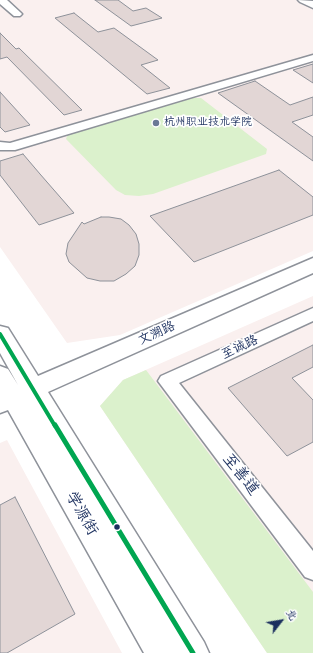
<!DOCTYPE html>
<meta charset="utf-8">
<style>
body{margin:0}
#map{position:relative;width:313px;height:653px;overflow:hidden;background:#fff;font-family:Mynerve,"LXGW WenKai TC",sans-serif}
canvas{display:block}
.north{position:absolute;left:261px;top:601px;width:40px;height:40px;-webkit-text-stroke:3px #fff;paint-order:stroke;rotate:59deg;font-size:11px;font-weight:700;line-height:16px;text-align:center;color:#1b2f5e}
.north::after{content:'';display:block;margin:auto;width:14px;height:18px;background:#1b2f5e;clip-path:polygon(50% 0,100% 100%,50% 72%,0 100%)}
</style>
<div id="map">
<canvas width="313" height="653"></canvas>
<div class="north">北</div>
</div>
<script>
const context = document.querySelector('canvas').getContext('2d');
context.lineJoin = 'round';
function fillPath(path, color) {
  context.fillStyle = color;
  context.fill(path, 'evenodd');
}
function shape(rows) {
  const path = new Path2D();
  for (const r of rows) {
    path.moveTo(r[0], r[1]);
    for (let i = 2; i < r.length; i += 2) path.lineTo(r[i], r[i + 1]);
  }
  return path;
}
function trace(path, color, width, dash) {
  context.strokeStyle = color;
  context.lineWidth = width;
  context.lineCap = dash ? 'butt' : 'round';
  context.setLineDash(dash || []);
  context.stroke(path);
}
function label(font, color, halo, rows, align = 'center') {
  context.font = font + ' Mynerve,"LXGW WenKai TC",sans-serif';
  context.lineWidth = 3.5;
  context.setLineDash([]);
  context.textBaseline = 'middle';
  context.strokeStyle = halo;
  context.fillStyle = color;
  for (const [text, x, y, turn = 0] of rows) {
    context.save();
    context.translate(x, y);
    context.rotate((+turn || 0) * Math.PI / 180);
    context.textAlign = isNaN(turn) ? turn : align;
    if (halo) context.strokeText(text, 0, 0);
    context.fillText(text, 0, 0);
    context.restore();
  }
}
fillPath(shape([
 [0,0,313,0,313,251,120,335,67,343,0,247],
 [313,296,313,653,267,653,100,406,123,380],
 [7,440,122,653,0,653,0,443]
]), '#faf0ef');
fillPath(shape([
 [192,98,201,98,267,149,266,154,153,194,139,196,125,195,116,190,66,139,68,134],
 [146,370,313,592,313,653,267,653,100,406,123,380]
]), '#dbf1cc');
const building = shape([
 [95,0,118,0,133,11,146,8,162,18,131,26,95,0],
 [74,13,98,32,114,28,158,60,141,65,170,88,147,94,55,18,74,13],
 [0,33,16,49,19,48,82,110,64,115,7,57,0,59,0,33],
 [313,64,313,83,293,70,313,64],
 [255,81,290,105,313,97,313,115,292,122,313,137,313,161,218,93,255,81],
 [0,92,30,125,5,132,0,127,0,92],
 [23,154,40,174,74,213,39,225,0,175,0,161,23,154],
 [279,170,313,197,313,215,194,262,150,216,279,170],
 [101,217,109,217,121,219,129,225,136,234,139,244,139,255,135,266,126,274,114,281,100,281,87,278,69,262,66,254,68,243,82,222,84,224,101,217],
 [313,345,313,367,292,378,313,400,313,442,287,456,228,388,313,345],
 [15,497,75,614,7,653,0,653,0,505,15,497]
]);
fillPath(building, '#e2d6d5');
trace(building, '#8e929a', 1);
const street = shape([
 [0,0,7,0,20,12,22,14,20,16,14,16,0,4,0,0],
 [298,0,313,1,313,8,300,2,298,0],
 [313,55,313,61,15,150,0,150,0,142,10,143,313,55],
 [313,308,313,321,179,383,313,551,313,580,305,577,158,381,161,376,313,308]
]);
const secondary = shape([
 [313,258,313,273,48,392,204,642,209,653,144,653,8,410,0,413,0,366,8,369,18,385,0,353,0,326,8,328,38,376,313,258]
]);
trace(street, '#8e929a', 3);
trace(secondary, '#8e929a', 3);
fillPath(street, '#fff');
fillPath(secondary, '#fff');
trace(shape([
 [0,334,55,426]
]), '#00a651', 4);
trace(shape([
 [55,425,193,653]
]), '#00a651', 5);
for (const [x, y, r, color] of [
 [156,123,4,"#6b7896"],
 [117,527,3.5,"#1b2f5e"]
]) {
  const dot = new Path2D();
  dot.arc(x, y, r, 0, 2 * Math.PI);
  context.fillStyle = color;
  context.fill(dot);
  trace(dot, '#fff', 1.5);
}
label('11px', '#1b2f5e', '#fff', [
 ["杭州职业技术学院",164,123]
], 'left');
label('13px', '#1b2f5e', '#fff', [
 ["文溯路",157,334,-24],
 ["至诚路",240,348,-25]
]);
label('16px', '#1b2f5e', '#fff', [
 ["至善道",240,475,52],
 ["学源街",81,514,60]
]);
</script>
